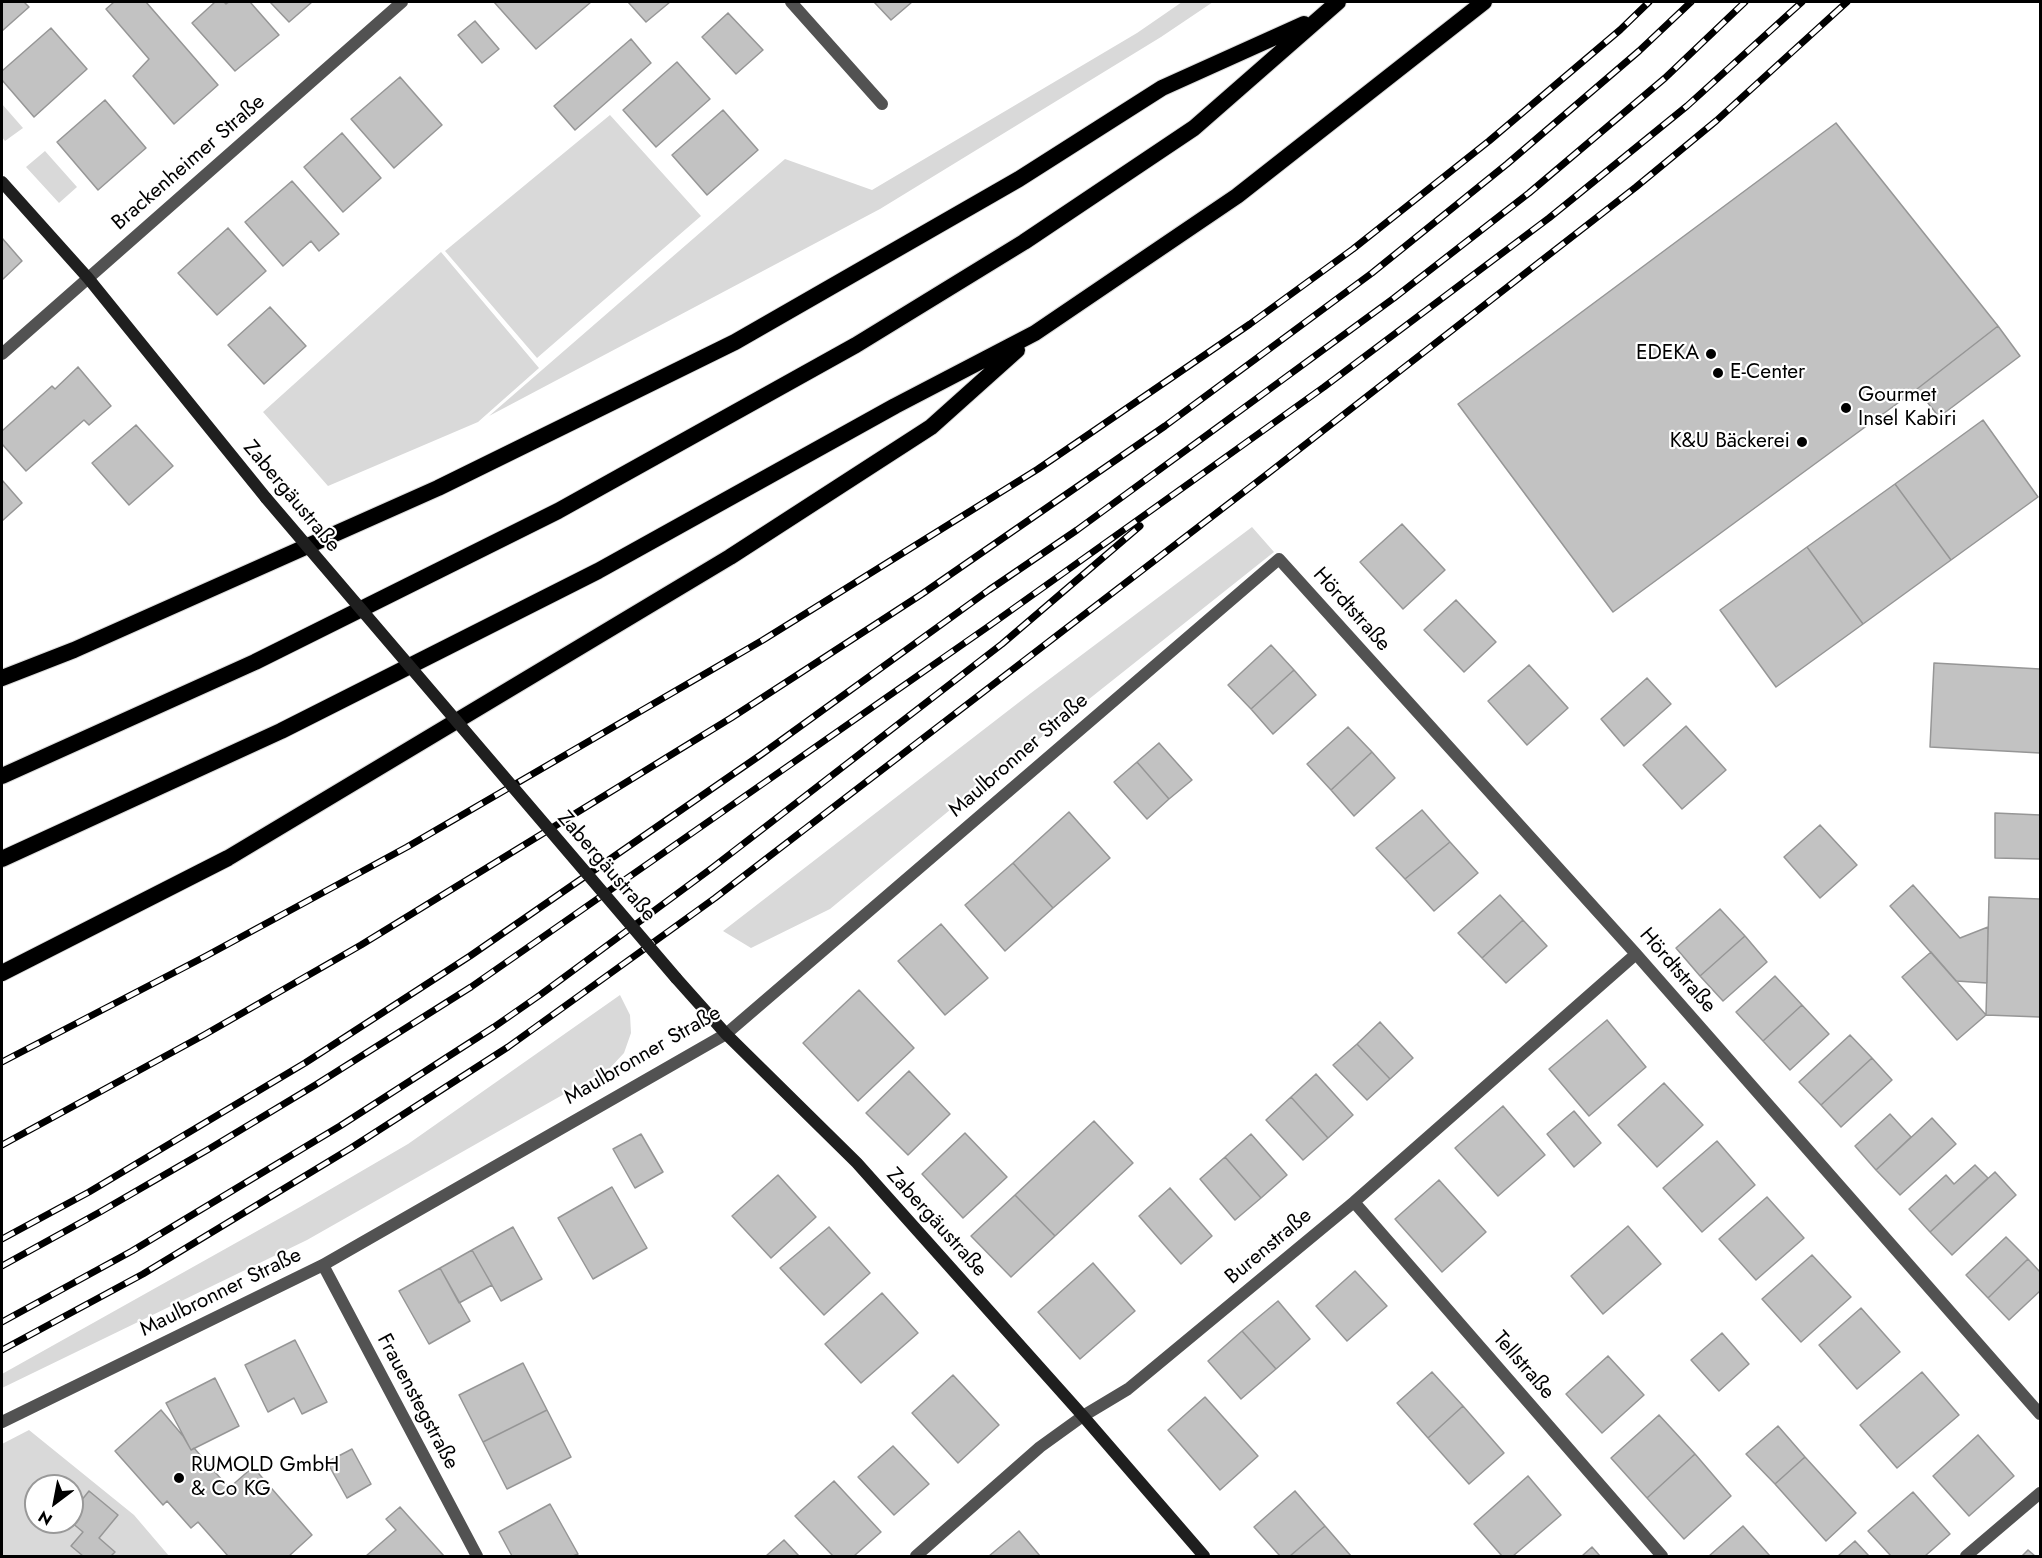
<!DOCTYPE html>
<meta charset="utf-8">
<style>
body{margin:0}
#map{position:relative;width:2042px;height:1558px;overflow:hidden;background:#fff;font-family:Jost,sans-serif}
canvas{display:block}
.frame{position:absolute;inset:0;border:3px solid #000;pointer-events:none}
.north{position:absolute;left:24px;top:1474px;width:60px;height:60px;box-sizing:border-box;background:#fff;border:2px solid #999;border-radius:50%;rotate:212deg;font-size:16px;font-weight:700;line-height:24px;text-align:center;color:#000}
.north::after{content:'';display:block;margin:auto;width:21px;height:27px;background:#000;clip-path:polygon(50% 0,100% 100%,50% 72%,0 100%)}
</style>
<div id="map">
<canvas width="2042" height="1558"></canvas>
<div class="frame"></div>
<div class="north">N</div>
</div>
<script>
const context = document.querySelector('canvas').getContext('2d');
context.lineJoin = 'round';
function fillPath(path, color) {
  context.fillStyle = color;
  context.fill(path, 'evenodd');
}
function shape(rows) {
  const path = new Path2D();
  for (const r of rows) {
    path.moveTo(r[0], r[1]);
    for (let i = 2; i < r.length; i += 2) path.lineTo(r[i], r[i + 1]);
  }
  return path;
}
function trace(path, color, width, dash) {
  context.strokeStyle = color;
  context.lineWidth = width;
  context.lineCap = dash ? 'butt' : 'round';
  context.setLineDash(dash || []);
  context.stroke(path);
}
function label(font, color, halo, rows, align = 'center') {
  context.font = font + ' Jost,sans-serif';
  context.lineWidth = 4.5;
  context.setLineDash([]);
  context.textBaseline = 'middle';
  context.strokeStyle = halo;
  context.fillStyle = color;
  for (const [text, x, y, turn = 0] of rows) {
    context.save();
    context.translate(x, y);
    context.rotate((+turn || 0) * Math.PI / 180);
    context.textAlign = isNaN(turn) ? turn : align;
    if (halo) context.strokeText(text, 0, 0);
    context.fillText(text, 0, 0);
    context.restore();
  }
}
fillPath(shape([
 [1182,2,1213,2,1161,37,880,209,489,416,785,159,872,190,1137,33],
 [2,104,23,128,5,141,2,137],
 [610,115,701,216,537,358,445,251],
 [45,151,77,187,59,203,26,167],
 [441,252,539,368,478,422,328,486,263,412],
 [1252,527,1274,552,962,800,830,909,751,948,723,931,1031,693],
 [620,995,630,1015,631,1033,624,1053,610,1068,307,1240,2,1388,2,1374,300,1207,408,1144],
 [29,1430,134,1515,169,1556,2,1556,2,1444],
 [36,1486,72,1486,72,1522,36,1522]
]), '#d9d9d9');
const building = shape([
 [2,2,24,2,29,7,2,31,2,2],
 [114,2,146,2,218,85,174,124,133,76,149,59,106,9,114,2],
 [215,2,224,2,226,4,229,2,250,2,279,35,235,71,192,23,215,2],
 [270,2,312,2,289,22,270,2],
 [494,2,591,2,536,49,494,2],
 [628,2,670,2,646,22,628,2],
 [874,2,912,2,891,20,874,2],
 [728,13,763,50,736,74,702,37,728,13],
 [475,21,499,49,482,63,458,35,475,21],
 [51,28,87,69,34,117,2,80,2,71,51,28],
 [631,39,651,63,575,130,554,106,631,39],
 [677,62,710,99,656,147,623,110,677,62],
 [400,77,442,125,394,168,351,119,400,77],
 [105,100,146,148,98,190,57,142,105,100],
 [723,110,758,150,707,195,672,155,723,110],
 [1836,123,1998,326,1917,389,1613,612,1458,404,1836,123],
 [342,133,381,178,343,212,304,167,342,133],
 [292,181,339,234,319,251,311,241,283,266,245,222,292,181],
 [228,228,266,271,217,315,178,273,228,228],
 [2,238,22,261,2,280,2,238],
 [270,307,306,346,264,384,228,345,270,307],
 [1998,326,2020,356,1939,417,1917,389,1998,326],
 [78,367,111,406,89,425,84,420,26,471,2,444,2,431,52,386,55,389,78,367],
 [1983,420,2038,497,1951,560,1895,484,1983,420],
 [136,425,173,466,129,505,92,463,136,425],
 [2,480,22,503,2,521,2,480],
 [1895,484,1951,560,1863,624,1807,547,1895,484],
 [1402,524,1445,570,1403,609,1360,562,1402,524],
 [1807,547,1863,624,1776,687,1720,610,1807,547],
 [1456,600,1496,642,1464,672,1424,630,1456,600],
 [1271,645,1294,670,1251,709,1228,685,1271,645],
 [1934,663,2040,669,2040,753,1930,747,1934,663],
 [1529,665,1568,708,1527,745,1488,701,1529,665],
 [1294,670,1316,695,1273,734,1251,709,1294,670],
 [1647,678,1671,704,1624,746,1601,719,1647,678],
 [1686,726,1726,770,1682,809,1643,765,1686,726],
 [1348,727,1372,752,1331,790,1307,764,1348,727],
 [1159,743,1192,780,1169,799,1137,762,1159,743],
 [1372,752,1395,778,1354,816,1331,790,1372,752],
 [1137,762,1169,799,1147,819,1114,782,1137,762],
 [1422,810,1450,842,1405,879,1376,848,1422,810],
 [1069,812,1110,858,1053,908,1013,863,1069,812],
 [1995,813,2040,815,2040,859,1995,858,1995,813],
 [1820,825,1857,865,1820,898,1784,857,1820,825],
 [1450,842,1478,873,1434,911,1405,879,1450,842],
 [1013,863,1053,908,1005,951,965,905,1013,863],
 [1913,885,1960,938,1988,927,1987,983,1956,981,1890,906,1913,885],
 [1500,895,1523,920,1482,958,1458,933,1500,895],
 [1989,897,2040,899,2040,1017,1986,1015,1989,897],
 [1720,909,1745,936,1700,976,1676,948,1720,909],
 [1523,920,1547,946,1506,983,1482,958,1523,920],
 [941,924,988,978,945,1015,898,961,941,924],
 [1745,936,1767,962,1723,1001,1700,976,1745,936],
 [1931,952,1986,1015,1957,1040,1902,977,1931,952],
 [1775,976,1802,1005,1763,1041,1736,1012,1775,976],
 [859,990,914,1048,858,1101,803,1043,859,990],
 [1802,1005,1829,1034,1790,1070,1763,1041,1802,1005],
 [1607,1020,1646,1067,1589,1116,1549,1069,1607,1020],
 [1380,1022,1413,1058,1390,1079,1357,1044,1380,1022],
 [1850,1035,1872,1058,1821,1105,1799,1082,1850,1035],
 [1357,1044,1390,1079,1367,1100,1333,1065,1357,1044],
 [1872,1058,1892,1080,1841,1127,1821,1105,1872,1058],
 [909,1071,950,1114,908,1155,866,1113,909,1071],
 [1316,1074,1353,1115,1328,1138,1291,1097,1316,1074],
 [1664,1083,1703,1125,1657,1167,1618,1125,1664,1083],
 [1291,1097,1328,1138,1303,1160,1266,1120,1291,1097],
 [1503,1106,1545,1155,1498,1196,1455,1148,1503,1106],
 [1574,1111,1601,1143,1574,1167,1547,1134,1574,1111],
 [1890,1114,1911,1137,1876,1170,1855,1146,1890,1114],
 [1932,1118,1956,1144,1900,1195,1876,1170,1932,1118],
 [1094,1121,1133,1163,1055,1236,1015,1195,1094,1121],
 [965,1133,1007,1177,963,1218,922,1174,965,1133],
 [641,1134,663,1172,635,1188,613,1149,641,1134],
 [1251,1134,1287,1175,1261,1198,1225,1157,1251,1134],
 [1717,1141,1755,1185,1702,1232,1663,1188,1717,1141],
 [1225,1157,1261,1198,1235,1220,1200,1179,1225,1157],
 [1975,1165,1988,1178,1930,1232,1909,1209,1946,1175,1954,1184,1975,1165],
 [1995,1172,2016,1195,1952,1255,1930,1232,1995,1172],
 [778,1175,816,1217,771,1258,732,1216,778,1175],
 [1439,1180,1486,1232,1442,1272,1395,1219,1439,1180],
 [612,1187,647,1248,593,1279,558,1218,612,1187],
 [1170,1188,1212,1236,1181,1264,1139,1216,1170,1188],
 [1015,1195,1055,1236,1011,1277,971,1236,1015,1195],
 [1767,1197,1804,1238,1756,1280,1719,1239,1767,1197],
 [1628,1226,1661,1264,1603,1314,1571,1276,1628,1226],
 [513,1227,542,1279,501,1301,472,1250,513,1227],
 [829,1227,870,1273,824,1315,780,1268,829,1227],
 [2006,1237,2028,1259,1988,1298,1966,1275,2006,1237],
 [472,1250,492,1285,459,1303,440,1268,472,1250],
 [1812,1255,1851,1297,1801,1342,1762,1299,1812,1255],
 [2028,1259,2040,1272,2040,1291,2009,1320,1988,1298,2028,1259],
 [1093,1263,1135,1311,1080,1359,1038,1312,1093,1263],
 [440,1268,470,1321,429,1344,399,1291,440,1268],
 [1355,1271,1387,1306,1347,1341,1316,1306,1355,1271],
 [882,1293,918,1333,861,1383,825,1344,882,1293],
 [1278,1301,1310,1339,1276,1369,1242,1331,1278,1301],
 [1861,1308,1900,1352,1857,1389,1819,1345,1861,1308],
 [1242,1331,1276,1369,1241,1399,1208,1361,1242,1331],
 [1722,1333,1749,1364,1719,1391,1691,1360,1722,1333],
 [295,1340,327,1402,302,1414,294,1398,268,1412,245,1365,295,1340],
 [1608,1356,1644,1395,1602,1433,1566,1394,1608,1356],
 [523,1363,547,1410,483,1442,459,1395,523,1363],
 [1432,1372,1463,1406,1428,1438,1397,1403,1432,1372],
 [1922,1372,1959,1415,1897,1468,1860,1425,1922,1372],
 [953,1375,999,1425,958,1463,912,1413,953,1375],
 [215,1378,239,1426,191,1450,166,1403,215,1378],
 [1205,1397,1258,1456,1220,1490,1168,1430,1205,1397],
 [1463,1406,1504,1453,1469,1484,1428,1438,1463,1406],
 [161,1410,183,1436,191,1450,194,1448,229,1488,253,1467,312,1535,289,1556,228,1556,198,1522,191,1528,167,1501,163,1505,115,1451,161,1410],
 [547,1410,571,1457,507,1489,483,1442,547,1410],
 [1659,1415,1695,1454,1647,1498,1611,1458,1659,1415],
 [1778,1426,1805,1457,1775,1484,1746,1454,1778,1426],
 [1978,1435,2014,1476,1969,1516,1933,1476,1978,1435],
 [893,1446,929,1484,894,1515,858,1477,893,1446],
 [352,1449,371,1484,347,1498,327,1462,352,1449],
 [1695,1454,1731,1496,1684,1539,1647,1498,1695,1454],
 [1805,1457,1856,1513,1826,1541,1775,1484,1805,1457],
 [1528,1476,1561,1515,1513,1556,1502,1556,1474,1524,1528,1476],
 [834,1481,881,1532,854,1556,833,1556,795,1516,834,1481],
 [89,1491,118,1515,99,1538,115,1552,111,1556,83,1556,71,1546,83,1532,71,1522,72,1512,89,1491],
 [1295,1491,1325,1526,1290,1556,1280,1556,1254,1527,1295,1491],
 [1913,1492,1950,1534,1925,1556,1891,1556,1868,1531,1913,1492],
 [550,1504,578,1554,573,1556,512,1556,499,1532,550,1504],
 [400,1507,444,1556,366,1556,396,1530,386,1519,400,1507],
 [1325,1526,1351,1556,1290,1556,1325,1526],
 [1743,1526,1770,1556,1709,1556,1743,1526],
 [1019,1531,1040,1556,989,1556,1019,1531],
 [784,1540,799,1556,766,1556,784,1540],
 [1855,1541,1869,1556,1838,1556,1855,1541],
 [1592,1547,1600,1556,1582,1556,1592,1547],
 [2028,1550,2035,1556,2022,1556,2028,1550]
]);
fillPath(building, '#c2c2c2');
trace(building, '#969696', 1.5);
const trunk = shape([
 [2,678,74,650,438,488,735,342,1019,179,1162,88,1304,24],
 [2,776,255,662,558,511,856,345,1024,242,1194,128,1338,2],
 [2,859,281,731,598,571,895,406,1035,333,1237,196,1484,2],
 [2,973,228,858,730,557,931,427,1017,350]
]);
trace(trunk, '#dbdbdb', 18);
trace(shape([
 [791,2,882,104],
 [2,354,402,2],
 [1354,1202,1662,1556],
 [323,1265,477,1556],
 [2,1422,323,1265,726,1034,1279,559,1636,954,2040,1414],
 [916,1556,1040,1447,1083,1416,1128,1389,1354,1202,1636,954],
 [1966,1556,2040,1493]
]), '#525252', 12);
trace(shape([
 [2,182,88,278,266,498],
 [676,978,726,1034,857,1163,1083,1416,1204,1556]
]), '#1f1f1f', 12);
trace(trunk, '#000', 16);
const rail = shape([
 [2,1062,206,956,407,847,763,640,1038,469,1250,324,1353,249,1489,141,1620,30,1649,2],
 [2,1145,204,1035,361,945,731,718,922,594,1165,426,1372,273,1507,164,1639,51,1691,2],
 [2,1239,89,1192,305,1063,470,956,762,754,989,590,1077,530,1394,298,1529,193,1665,78,1745,2],
 [2,1266,100,1212,209,1149,317,1084,471,987,989,626,1324,387,1549,218,1687,106,1802,2],
 [2,1322,132,1251,340,1126,494,1027,540,995,712,868,1002,644,1140,526],
 [2,1350,143,1274,351,1148,508,1047,715,898,1266,475,1636,187,1716,121,1847,2]
]);
trace(rail, '#000', 7);
trace(rail, '#fff', 4.5, [14]);
trace(shape([
 [266,498,676,978]
]), '#1f1f1f', 12);
for (const [x, y, r, color] of [
 [1711,354,6,"#000"],
 [1718,373,6,"#000"],
 [1846,408,6,"#000"],
 [1802,442,6,"#000"],
 [179,1478,6,"#000"]
]) {
  const dot = new Path2D();
  dot.arc(x, y, r, 0, 2 * Math.PI);
  context.fillStyle = color;
  context.fill(dot);
  trace(dot, '#fff', 2);
}
label('21px', '#000', '#fff', [
 ["Brackenheimer Straße",189,163,-41],
 ["Zabergäustraße",291,497,50],
 ["Hördtstraße",1351,610,48],
 ["Maulbronner Straße",1019,756,-41],
 ["Zabergäustraße",606,867,49],
 ["Hördtstraße",1677,971,49],
 ["Maulbronner Straße",643,1056,-30],
 ["Zabergäustraße",936,1223,48],
 ["Burenstraße",1269,1247,-40],
 ["Maulbronner Straße",221,1293,-26],
 ["Tellstraße",1523,1366,49],
 ["Frauenstegstraße",417,1402,62]
]);
label('21px', '#000', '#fff', [
 ["EDEKA",1699,354,"right"],
 ["E-Center",1730,373],
 ["Gourmet",1858,396],
 ["Insel Kabiri",1858,420],
 ["K&U Bäckerei",1790,442,"right"],
 ["RUMOLD GmbH",191,1466],
 ["& Co KG",191,1490]
], 'left');
</script>
